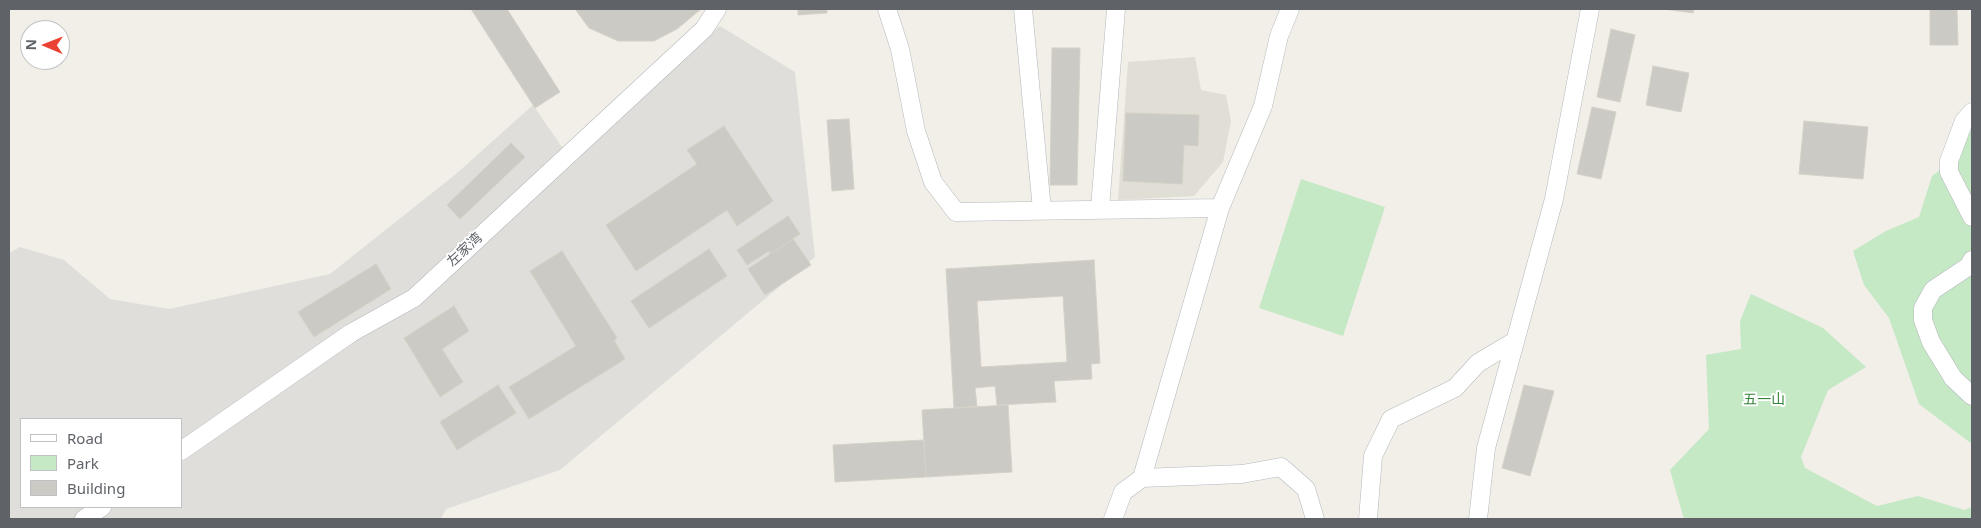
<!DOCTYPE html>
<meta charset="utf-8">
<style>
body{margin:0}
#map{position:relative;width:1981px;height:528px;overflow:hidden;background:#f1efe8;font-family:"Noto Sans",sans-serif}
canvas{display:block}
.frame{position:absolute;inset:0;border:10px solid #5f6368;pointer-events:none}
.legend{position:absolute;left:20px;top:418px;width:162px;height:90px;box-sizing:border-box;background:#fff;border:1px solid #bfc1c3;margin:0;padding:6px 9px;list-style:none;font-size:15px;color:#5f6368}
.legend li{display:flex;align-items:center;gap:10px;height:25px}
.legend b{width:25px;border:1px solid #bfc1c3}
.north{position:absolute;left:20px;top:20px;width:50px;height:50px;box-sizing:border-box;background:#fff;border:1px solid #bfc1c3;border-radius:50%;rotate:271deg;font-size:14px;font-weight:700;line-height:20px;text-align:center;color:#5f6368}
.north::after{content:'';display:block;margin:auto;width:18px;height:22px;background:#ea4335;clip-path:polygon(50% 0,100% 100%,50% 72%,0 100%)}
</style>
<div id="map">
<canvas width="1981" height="528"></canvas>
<div class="frame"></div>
<ul class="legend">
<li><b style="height:6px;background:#fff"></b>Road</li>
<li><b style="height:14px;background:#c5e8c5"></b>Park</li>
<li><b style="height:14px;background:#cccac5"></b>Building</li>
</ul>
<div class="north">N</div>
</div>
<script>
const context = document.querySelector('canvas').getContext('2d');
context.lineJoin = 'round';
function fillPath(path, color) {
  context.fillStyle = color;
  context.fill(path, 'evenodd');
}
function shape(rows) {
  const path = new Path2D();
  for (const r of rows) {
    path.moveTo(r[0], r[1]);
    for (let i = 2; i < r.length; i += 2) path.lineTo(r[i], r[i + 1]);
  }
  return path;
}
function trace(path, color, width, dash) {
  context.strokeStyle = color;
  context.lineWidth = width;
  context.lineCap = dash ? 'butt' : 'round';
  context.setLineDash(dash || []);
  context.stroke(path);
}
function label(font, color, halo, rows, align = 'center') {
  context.font = font + ' "Noto Sans","Noto Sans SC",sans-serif';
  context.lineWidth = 4;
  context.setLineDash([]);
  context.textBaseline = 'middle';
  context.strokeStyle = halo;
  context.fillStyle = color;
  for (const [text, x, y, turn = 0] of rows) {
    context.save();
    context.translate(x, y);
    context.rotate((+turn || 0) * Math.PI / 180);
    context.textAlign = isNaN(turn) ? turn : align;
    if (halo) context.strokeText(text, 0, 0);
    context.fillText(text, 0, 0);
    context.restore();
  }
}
fillPath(shape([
 [720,26,795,72,815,257,560,470,446,509,441,519,9,519,9,253,20,247,64,260,110,299,169,309,330,274,456,174,533,105,564,150],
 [21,419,181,419,181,507,21,507]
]), '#e0deda');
fillPath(shape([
 [1195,57,1201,90,1226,95,1231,121,1223,162,1194,196,1118,200,1128,62]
]), '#e1ded6');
fillPath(shape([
 [1972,130,1972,444,1919,404,1889,318,1864,285,1853,251,1886,231,1919,217,1932,176,1958,157,1967,136],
 [1301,179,1385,207,1343,336,1259,308],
 [1751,294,1823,328,1866,367,1828,390,1801,457,1805,468,1877,506,1918,496,1964,510,1972,507,1972,519,1684,519,1670,470,1709,429,1706,355,1741,349,1740,321]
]), '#c5e8c5');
const building = shape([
 [471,9,507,9,560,92,535,108,471,9],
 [575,9,701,9,677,29,654,41,618,41,589,28,575,9],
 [798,9,827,9,827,13,798,15,798,9],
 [1663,9,1694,9,1693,13,1663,9],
 [1930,9,1957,9,1958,45,1930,45,1930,9],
 [1611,29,1635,35,1620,102,1597,97,1611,29],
 [1052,48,1080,48,1077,185,1050,185,1052,48],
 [1653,66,1689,73,1681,112,1646,105,1653,66],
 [1592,107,1616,112,1601,179,1577,174,1592,107],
 [1126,113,1199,115,1198,146,1184,145,1182,184,1123,181,1126,113],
 [849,119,854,189,832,191,827,120,849,119],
 [1804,121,1868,127,1863,179,1799,174,1804,121],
 [724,126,773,201,737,226,727,210,636,271,606,225,697,164,687,150,724,126],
 [511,143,525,157,460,219,447,205,511,143],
 [788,216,800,234,770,254,769,251,747,265,737,250,788,216],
 [793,239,811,265,765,295,748,269,793,239],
 [709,249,727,276,649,328,631,301,709,249],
 [562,251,617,338,614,340,625,359,529,419,509,387,576,346,530,271,562,251],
 [1094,260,1100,363,1091,364,1092,379,1054,381,1056,402,997,405,995,386,975,388,977,406,954,408,946,269,1094,260],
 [1063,296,1067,362,981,367,977,301,1063,296],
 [376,264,391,289,314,337,298,312,376,264],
 [454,306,469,331,442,349,463,382,440,397,404,338,454,306],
 [498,385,516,413,457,450,440,422,498,385],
 [1524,385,1554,391,1530,476,1502,468,1524,385],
 [1008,405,1012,472,926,477,922,410,1008,405],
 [924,440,926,477,835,482,833,445,924,440]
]);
fillPath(building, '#cccac5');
trace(building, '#d6d1c6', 1);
const minor = shape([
 [887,9,900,49,916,131,933,182,956,212,1220,208],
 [1023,9,1042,210],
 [1972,112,1964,121,1949,161,1949,172,1972,217],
 [1100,208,1116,9],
 [1972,260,1969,266,1933,290,1923,308,1923,320,1931,342,1953,378,1972,396],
 [181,451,351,333,414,298,704,29,717,9],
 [1142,478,1220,208,1263,106,1279,36,1290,9],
 [84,519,102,507],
 [1113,519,1123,492,1142,478,1242,474,1281,467,1306,489,1315,519],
 [1368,519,1373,456,1391,419,1455,388,1478,363,1515,341],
 [1478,519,1486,448,1554,199,1590,9]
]);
trace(minor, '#b5b8bc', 19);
trace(minor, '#fff', 18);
label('14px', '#5f6368', '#fff', [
 ["左家湾",465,250,-43]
]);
label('14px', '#348238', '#fff', [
 ["五一山",1764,400]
]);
</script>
